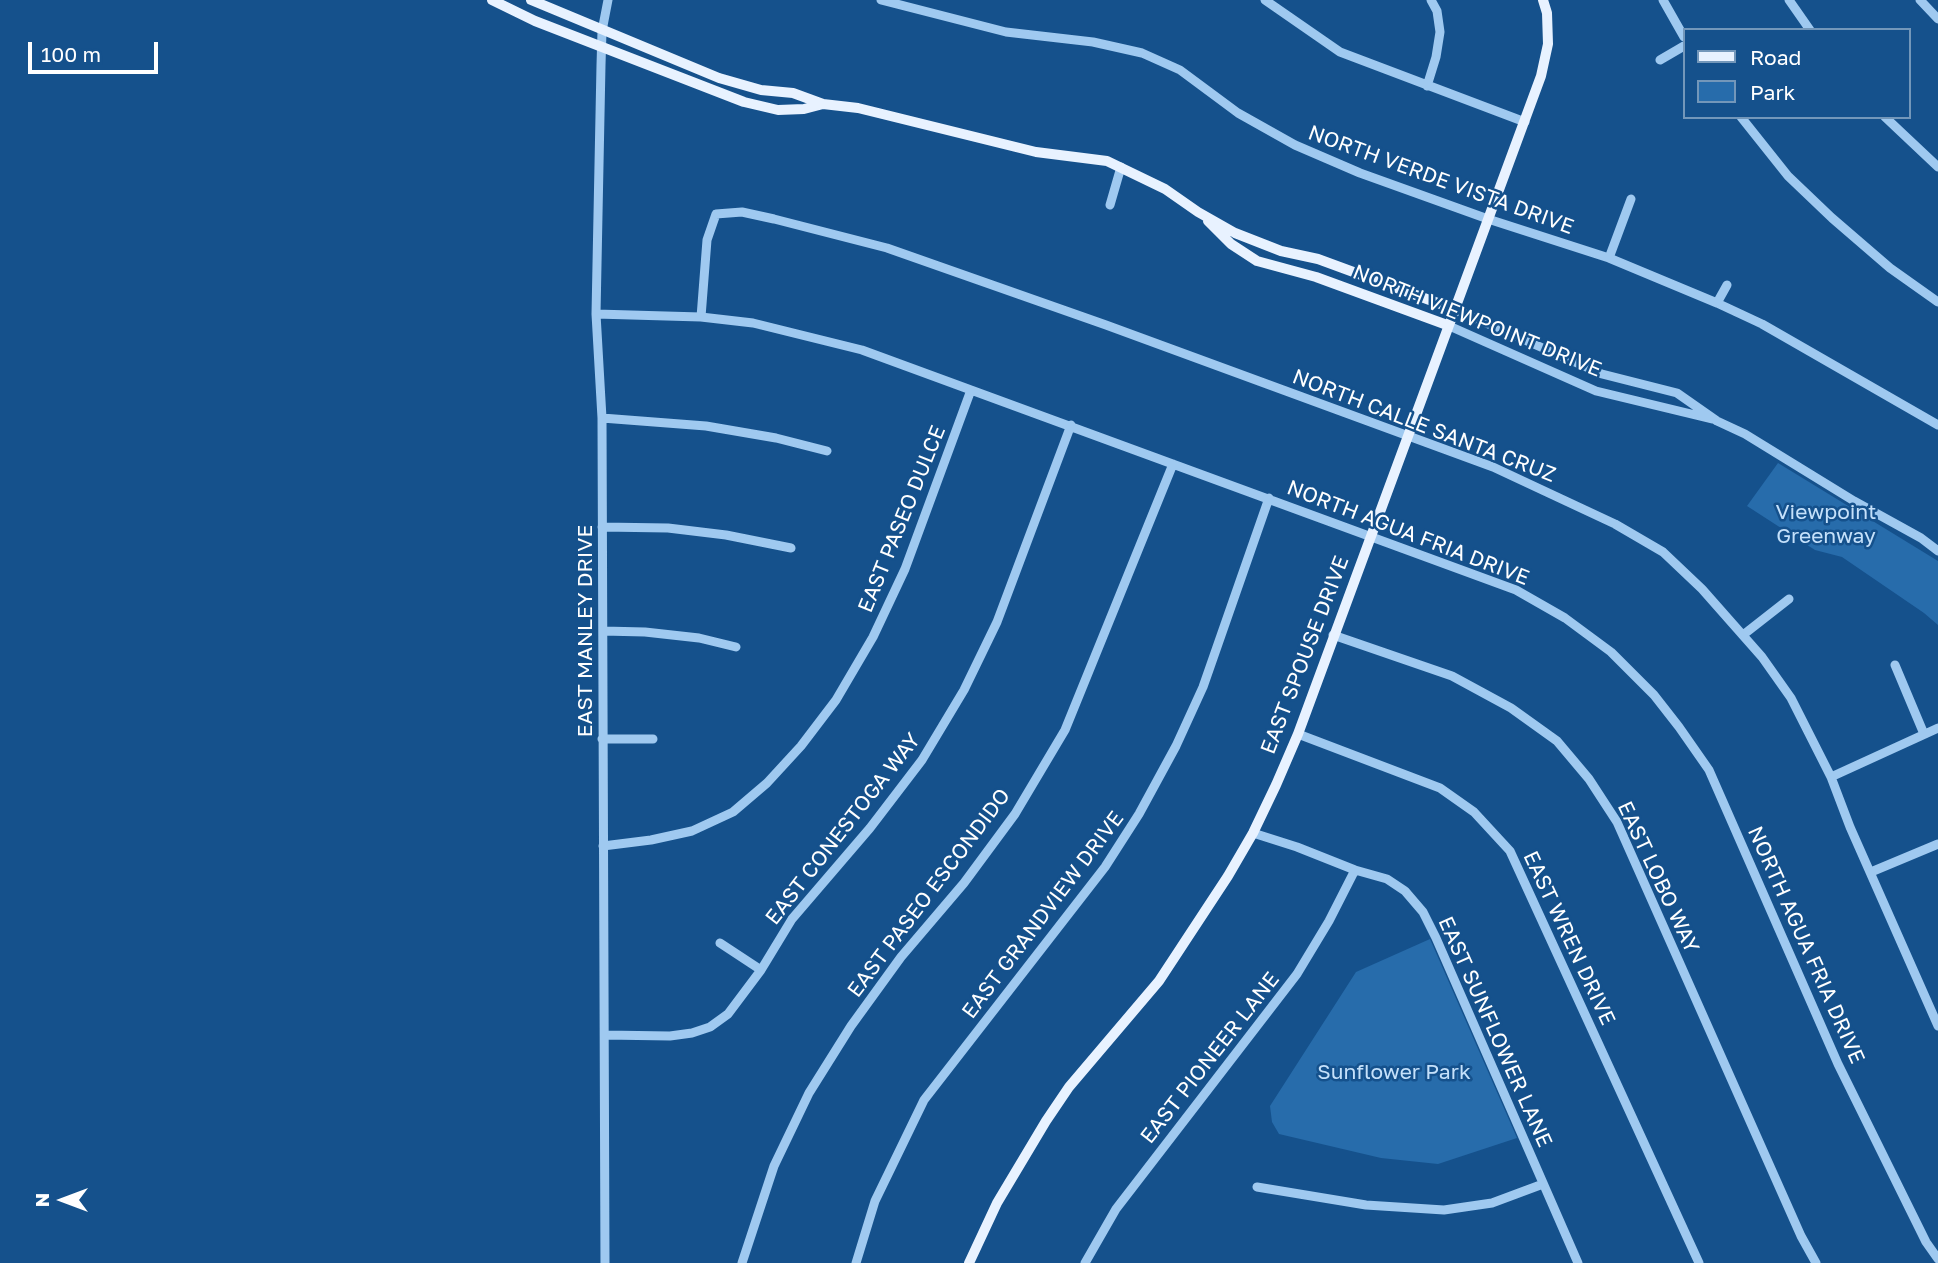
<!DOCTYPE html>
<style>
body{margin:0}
#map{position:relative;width:1938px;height:1263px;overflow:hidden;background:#15518c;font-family:"Golos Text",sans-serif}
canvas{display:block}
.legend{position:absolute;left:1683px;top:28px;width:228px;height:91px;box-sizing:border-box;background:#15518c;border:2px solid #7397ba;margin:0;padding:9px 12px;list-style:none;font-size:21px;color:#fff}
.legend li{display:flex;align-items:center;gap:14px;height:35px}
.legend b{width:35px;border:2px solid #7397ba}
.north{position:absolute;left:28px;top:1165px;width:70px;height:70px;-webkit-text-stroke:5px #15518c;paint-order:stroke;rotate:270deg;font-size:19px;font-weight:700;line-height:28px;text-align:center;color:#fff}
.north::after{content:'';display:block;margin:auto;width:24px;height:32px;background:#fff;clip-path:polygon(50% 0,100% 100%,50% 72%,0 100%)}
.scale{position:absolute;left:28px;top:42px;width:130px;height:32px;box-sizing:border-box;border:4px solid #fff;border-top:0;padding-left:9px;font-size:21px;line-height:24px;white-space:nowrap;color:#fff;-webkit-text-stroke:5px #15518c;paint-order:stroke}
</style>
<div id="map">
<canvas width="1938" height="1263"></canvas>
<ul class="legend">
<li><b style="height:9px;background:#e8f2ff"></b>Road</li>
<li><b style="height:19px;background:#276cab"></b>Park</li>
</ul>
<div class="north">N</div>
<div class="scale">100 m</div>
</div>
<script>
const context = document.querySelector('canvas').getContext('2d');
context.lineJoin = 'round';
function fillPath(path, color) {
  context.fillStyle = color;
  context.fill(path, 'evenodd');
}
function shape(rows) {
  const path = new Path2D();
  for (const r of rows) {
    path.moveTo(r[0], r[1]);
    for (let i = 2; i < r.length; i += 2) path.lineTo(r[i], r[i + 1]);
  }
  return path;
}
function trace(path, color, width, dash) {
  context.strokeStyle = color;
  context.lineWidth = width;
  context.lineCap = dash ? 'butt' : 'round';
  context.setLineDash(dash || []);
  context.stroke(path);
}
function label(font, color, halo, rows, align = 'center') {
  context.font = font + ' "Golos Text",sans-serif';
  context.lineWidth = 5;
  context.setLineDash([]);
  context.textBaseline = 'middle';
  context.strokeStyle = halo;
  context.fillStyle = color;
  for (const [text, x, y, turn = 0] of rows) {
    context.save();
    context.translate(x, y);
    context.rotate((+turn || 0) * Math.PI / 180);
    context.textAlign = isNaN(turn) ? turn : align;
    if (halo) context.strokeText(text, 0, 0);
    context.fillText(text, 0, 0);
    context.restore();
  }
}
fillPath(shape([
 [1778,463,1938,561,1938,625,1924,613,1842,557,1815,550,1747,506],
 [1430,939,1517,1138,1438,1164,1381,1158,1279,1134,1272,1122,1270,1106,1356,972]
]), '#276cab');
trace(shape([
 [881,0,1006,32,1093,42,1142,53,1180,70,1238,113,1295,145,1360,173,1488,219,1609,258,1717,303,1762,324,1938,425],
 [1265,0,1340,52,1525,122],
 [1663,0,1684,37],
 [1789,0,1810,30],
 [1920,0,1938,19],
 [1660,60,1684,46],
 [1427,86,1436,57,1440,32,1437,11,1431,0],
 [1741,117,1788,176,1832,218,1890,268,1938,302],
 [1885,117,1938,167],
 [1110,205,1121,167],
 [1609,258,1631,199],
 [1717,303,1727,285],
 [1454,309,1602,374,1677,393,1717,421,1745,434,1854,501,1921,538,1938,551],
 [596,314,701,317,753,323,862,350,1516,590,1565,618,1611,652,1654,695,1679,727,1709,770,1838,1064,1926,1242,1938,1259],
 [701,317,707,240,716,214,742,212,774,219,887,248,1106,325,1493,467,1615,524,1663,552,1702,589,1762,657,1791,698,1831,777,1850,827,1938,1026],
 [1447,325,1596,391,1712,419],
 [602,418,706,426,776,438,827,451],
 [602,527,668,528,726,535,791,548],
 [603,631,645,632,699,638,736,647],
 [1333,635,1452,676,1511,708,1557,741,1589,779,1617,822,1801,1236,1816,1263],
 [1743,635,1789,599],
 [1895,665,1924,734],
 [1298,734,1440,788,1474,812,1510,851,1699,1263],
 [602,739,653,739],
 [1831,777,1938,728],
 [1253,833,1297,847,1355,870,1387,879,1405,891,1423,912,1436,938,1578,1263],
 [603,846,651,840,692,831,733,812,767,783,801,746,836,700,873,637,905,569,971,390],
 [1871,872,1938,844],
 [720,943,761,970],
 [605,1035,670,1036,692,1033,710,1027,728,1014,761,970,792,919,870,828,922,760,964,690,997,622,1071,425],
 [1257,1187,1366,1205,1444,1210,1492,1203,1543,1184],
 [605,1263,602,418,596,314,601,65,602,31,608,0],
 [742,1263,774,1166,809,1093,851,1026,901,957,964,883,1015,814,1065,730,1173,464],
 [856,1263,875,1201,924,1100,1105,867,1139,814,1176,746,1203,687,1269,498],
 [1085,1263,1116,1209,1297,974,1329,921,1355,870]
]), '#9fc9f0', 9);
trace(shape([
 [492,0,535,21,744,102,778,110,804,109,823,104],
 [531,0,719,78,761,90,793,93,823,104,858,108,1036,152,1107,161,1165,189,1198,212,1235,233,1281,251,1318,259,1454,309],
 [1208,221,1231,244,1257,261,1316,277,1447,325],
 [969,1263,997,1203,1046,1121,1069,1087,1159,981,1228,876,1253,833,1276,785,1298,734,1541,76,1548,44,1547,13,1543,0]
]), '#e8f2ff', 10);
label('21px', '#fff', '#15518c', [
 ["NORTH VERDE VISTA DRIVE",1441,180,20],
 ["NORTH VIEWPOINT DRIVE",1477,321,22],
 ["NORTH CALLE SANTA CRUZ",1424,426,21],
 ["EAST PASEO DULCE",902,519,-68],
 ["NORTH AGUA FRIA DRIVE",1408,533,21],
 ["EAST MANLEY DRIVE",585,631,-90],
 ["EAST SPOUSE DRIVE",1305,655,-69],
 ["EAST CONESTOGA WAY",843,829,-52],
 ["EAST LOBO WAY",1658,877,65],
 ["EAST PASEO ESCONDIDO",929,893,-53],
 ["EAST GRANDVIEW DRIVE",1043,915,-53],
 ["EAST WREN DRIVE",1569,938,65],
 ["NORTH AGUA FRIA DRIVE",1806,945,66],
 ["EAST SUNFLOWER LANE",1495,1032,66],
 ["EAST PIONEER LANE",1210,1058,-52]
]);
label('21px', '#c5e1fb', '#15518c', [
 ["Viewpoint",1826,512],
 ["Greenway",1826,536],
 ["Sunflower Park",1394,1072]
]);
</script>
